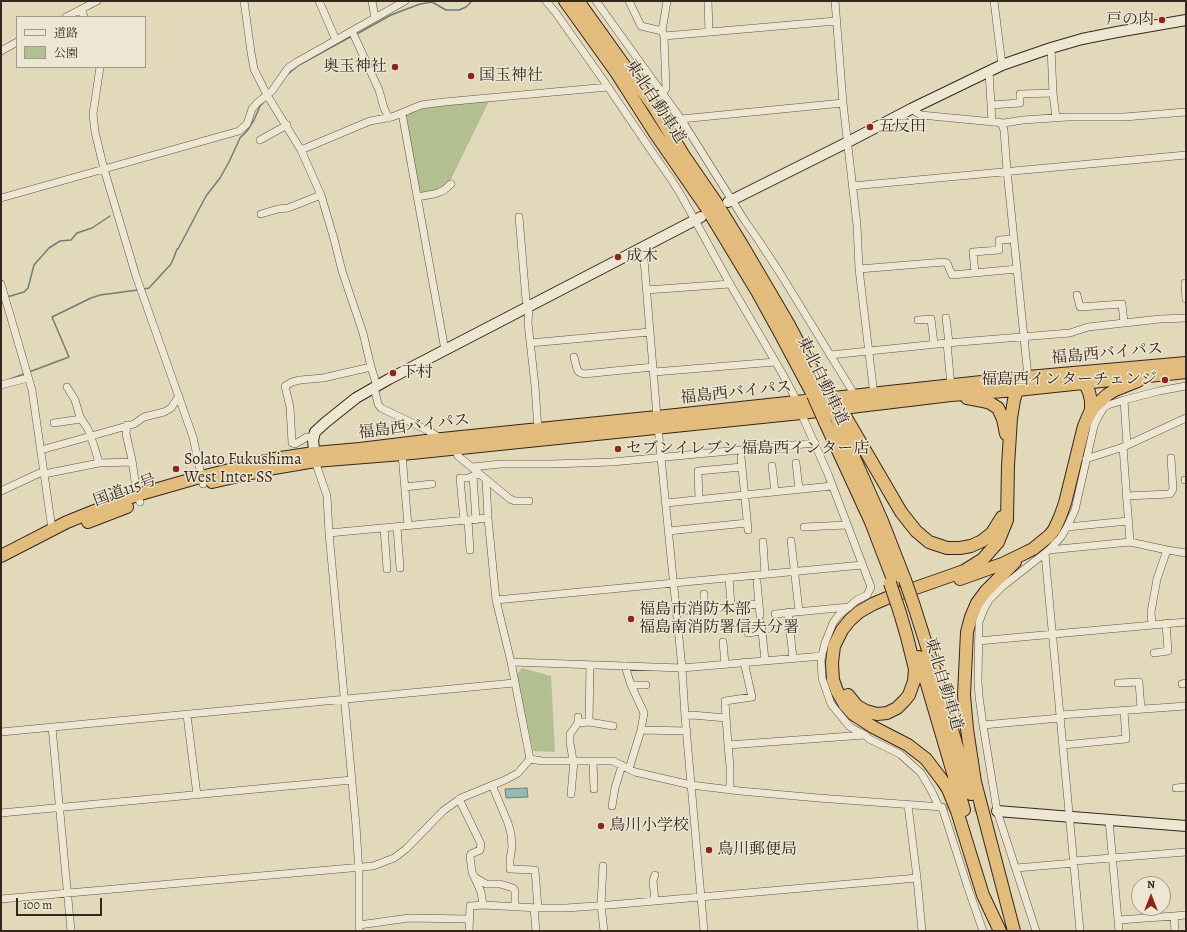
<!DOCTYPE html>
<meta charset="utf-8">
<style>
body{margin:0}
#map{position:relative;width:1187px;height:932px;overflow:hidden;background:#e2d8ba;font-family:Alegreya,"Noto Serif JP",serif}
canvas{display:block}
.frame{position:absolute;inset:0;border:2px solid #37261d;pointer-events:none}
.legend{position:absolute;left:16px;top:16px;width:130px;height:52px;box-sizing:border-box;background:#ece6d2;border:1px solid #a4998a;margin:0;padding:5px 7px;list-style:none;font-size:12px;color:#37261d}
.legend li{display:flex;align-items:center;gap:8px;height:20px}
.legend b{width:20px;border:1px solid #a4998a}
.north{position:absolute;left:1131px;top:876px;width:40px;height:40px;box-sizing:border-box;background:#ece6d2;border:1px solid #a4998a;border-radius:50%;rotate:0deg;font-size:11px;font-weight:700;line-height:16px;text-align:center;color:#37261d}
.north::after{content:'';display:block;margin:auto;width:14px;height:18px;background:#8f2418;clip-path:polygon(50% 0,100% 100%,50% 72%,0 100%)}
.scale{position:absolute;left:16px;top:898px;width:86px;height:18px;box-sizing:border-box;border:2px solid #37261d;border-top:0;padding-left:5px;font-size:12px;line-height:14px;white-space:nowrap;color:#37261d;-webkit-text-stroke:3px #ece6d2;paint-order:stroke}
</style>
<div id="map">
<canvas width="1187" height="932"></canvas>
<div class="frame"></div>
<ul class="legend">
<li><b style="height:5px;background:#ece6d2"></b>道路</li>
<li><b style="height:11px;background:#b2bf91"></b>公園</li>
</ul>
<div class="north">N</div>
<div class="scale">100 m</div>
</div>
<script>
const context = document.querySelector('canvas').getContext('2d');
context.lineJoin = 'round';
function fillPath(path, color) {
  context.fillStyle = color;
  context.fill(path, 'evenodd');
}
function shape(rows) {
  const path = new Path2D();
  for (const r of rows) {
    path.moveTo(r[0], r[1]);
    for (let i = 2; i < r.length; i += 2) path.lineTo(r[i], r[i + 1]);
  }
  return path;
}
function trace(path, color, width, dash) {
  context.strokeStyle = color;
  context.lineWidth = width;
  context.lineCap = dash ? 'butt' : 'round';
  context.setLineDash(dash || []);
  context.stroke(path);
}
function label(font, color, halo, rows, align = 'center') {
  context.font = font + ' Alegreya,"Noto Serif JP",serif';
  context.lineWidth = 3;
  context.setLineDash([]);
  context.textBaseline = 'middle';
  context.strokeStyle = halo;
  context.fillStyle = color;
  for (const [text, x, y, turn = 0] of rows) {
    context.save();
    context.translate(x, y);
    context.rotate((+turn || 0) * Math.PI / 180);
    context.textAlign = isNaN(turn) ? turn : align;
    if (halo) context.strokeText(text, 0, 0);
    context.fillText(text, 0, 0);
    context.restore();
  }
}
fillPath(shape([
 [490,99,450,181,441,189,418,194,404,115,420,108],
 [522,668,551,676,555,752,533,751,517,674]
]), '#b2bf91');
const water = shape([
 [527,788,528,797,506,798,505,789,527,788]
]);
fillPath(water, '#95b9b4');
trace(water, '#6f7e78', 1);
trace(shape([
 [355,35,391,15,420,4,432,2,446,10,459,10,466,7,472,1],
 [288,74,299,65,352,36],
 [144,289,149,288,171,264,174,257,177,249,178,249,206,196,220,178,229,162,240,138,247,131,254,120,260,106,264,102],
 [7,297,24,292,28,288,34,265,49,248,60,241,71,240,77,233,92,228,110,216],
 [29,372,69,357,52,317,91,298,100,295,138,290],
 [8,380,26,373]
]), '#6f7e78', 1.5);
trace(shape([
 [942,807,984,809]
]), '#c0b49b', 7, [7, 3.5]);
const street = shape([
 [244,1,251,52,254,69,267,95,301,150,321,195,334,239,342,271,363,333,371,367,377,386],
 [319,1,336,40],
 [372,1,375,18],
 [546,1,556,13,606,84,659,162,671,179,681,195,730,284,782,373,798,403,801,413,828,474,871,587,867,595,857,600,838,616,833,623,825,643,821,659,822,678,831,704,850,727,865,735,869,739,900,754,921,773,932,792,939,807],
 [596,1,681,119,745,221,759,241,780,273,856,397],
 [629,1,641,26,662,31,664,36,666,89,662,93],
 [708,1,709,32],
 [835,1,843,103,857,225,859,269,874,395],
 [994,1,1002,65],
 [81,9,84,17],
 [66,17,97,1],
 [352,31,379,90,384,108,389,118],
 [662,31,667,1],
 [664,36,836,21],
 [1051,48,1053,93,1056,118],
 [1,51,17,42],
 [100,67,93,114,95,132,104,169,136,276,193,437,203,484],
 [989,71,992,122],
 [991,105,1020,103,1020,94,1053,93],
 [911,109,921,115,1004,123,1023,120,1067,117,1124,117,1186,112],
 [402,113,445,350],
 [681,119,843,103],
 [999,122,1002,125,1004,130,1007,171,1028,377],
 [260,140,287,125],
 [301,150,370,121,392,117,421,105,444,102,608,87],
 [852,186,1186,155],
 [417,197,434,194,440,192,444,190,451,184],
 [1,198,239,131,247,124,252,109,257,103,272,91,288,68,297,62,405,1],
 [261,214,278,209,288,208,321,195],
 [519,217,526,300,529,307,528,323,535,386,538,430],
 [643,247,657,417,682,668,685,716,704,931],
 [859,269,944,262,947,263,952,275,1017,269],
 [975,273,973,252,999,250,999,240,1014,239],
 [1185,283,1186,299],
 [1,284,32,390,52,529],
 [646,290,730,284],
 [1077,295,1080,307,1122,304,1124,323],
 [946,318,949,343],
 [918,320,931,319,934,344],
 [530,343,650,332],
 [947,343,951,386],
 [830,355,947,343,1070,333,1088,327,1160,319,1186,318],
 [574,357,577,369,579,372,584,374,653,367],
 [654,372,775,362],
 [1,385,28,378],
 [67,387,75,400,80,417,88,429,95,449,99,463],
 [374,387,378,404,381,408,427,430,442,439],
 [1124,400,1127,445],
 [54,423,81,419],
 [127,425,126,434,132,460,137,495,140,502],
 [313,437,307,437,295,444,292,443,290,407,285,386,292,382,300,380,323,378,371,367],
 [1123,447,1130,542],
 [454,448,458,456,510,499,515,501,529,501],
 [41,450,134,424,144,417,164,412,171,408,179,396],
 [402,454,408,526],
 [741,457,748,530],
 [1086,459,1123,447,1186,418],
 [315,461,327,496,329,533,356,825,359,874,359,931],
 [796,463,799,489],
 [772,466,775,492],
 [472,467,501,464,551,464,612,462,815,443],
 [44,474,99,463,132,462],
 [473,476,476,520],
 [1185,480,1186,480],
 [405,487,432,484],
 [1,491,44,471],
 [1126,496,1170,494,1173,489,1171,458],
 [699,499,698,471,742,467],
 [666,503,832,486],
 [468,520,470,550],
 [464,521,460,478,468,478,480,474],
 [397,527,400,568],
 [804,527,847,525],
 [1067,527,1128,521],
 [384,528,387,569],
 [668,531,747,523],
 [329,533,488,518],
 [791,541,799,611],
 [763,542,765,574],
 [1049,550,1130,542,1167,550,1186,553],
 [1045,554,1080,931],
 [729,578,731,606],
 [757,582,760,615],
 [704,594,704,609],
 [496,600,862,565],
 [676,611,759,604],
 [788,612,793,658],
 [775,614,849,607],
 [761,622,765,660],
 [1152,625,1151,612,1157,579,1167,550],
 [748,633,762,631],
 [978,641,1186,622],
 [723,642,725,664],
 [1154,653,1168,651,1166,623],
 [511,662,682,668,822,656],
 [625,666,631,685,644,713,641,730,629,769],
 [1118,683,1139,682,1141,709],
 [1182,684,1186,683],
 [631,685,646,685],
 [187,715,197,795],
 [1060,715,1186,706],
 [685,716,692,715,726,718],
 [589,722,590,665],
 [578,723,589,722,613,726],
 [983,725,1060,718],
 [52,727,71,931],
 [641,730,687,731],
 [1,732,514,683],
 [728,745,865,735],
 [1063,745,1126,739,1124,711],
 [530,759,542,761,613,761,635,772,691,785,740,791,818,798,942,807,968,888,983,931],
 [573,761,571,748,570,744,570,734,578,723,578,717],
 [593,761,594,789],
 [492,785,508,823,511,834,512,847,510,859,510,869,535,870,538,908],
 [1176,788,1186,787],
 [730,790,730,766,728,745,725,702,725,701,752,697,744,662],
 [571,794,574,761],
 [459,799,481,844,480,850,471,854,470,856,472,872,481,892,483,905,538,908,566,908,609,905,917,878],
 [908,805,917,878,922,931],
 [612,806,615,788,622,765],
 [1,813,352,780],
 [1109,820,1119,931],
 [1074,861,1186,852],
 [603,866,601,905,604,931],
 [1016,868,1074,863],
 [476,878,486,884,500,884,513,888,515,891,515,907],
 [1,899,373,866,394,858,406,849,443,811,461,798,505,780,518,773,530,759,511,662,496,600,488,518,486,480],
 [655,901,653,881,655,875],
 [534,908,536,931],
 [1174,916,1186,915],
 [1119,920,1174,916,1175,931],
 [359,925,409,918,469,919],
 [469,931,470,906,483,905],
 [1036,931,997,811,983,725,979,696,978,682,979,622,984,609,989,600,1003,586,1049,550,1061,537,1067,527,1075,510,1094,426,1097,419,1104,407,1108,405,1124,400,1159,391,1186,386]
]);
const secondary = shape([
 [728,202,848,142,911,109,1002,65,1051,48,1082,39,1117,32,1186,20],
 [315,459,313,440,315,432,326,422,356,398,389,379,701,217],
 [997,811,1186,826]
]);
const highway = shape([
 [565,1,616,72,655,133,706,207,758,293,779,331,813,395],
 [578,1,654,107,684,156,715,201,742,245,789,325,824,392],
 [967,398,983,401,990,403,998,408,1003,419,1006,434],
 [1091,410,1107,395,1115,390,1138,381],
 [845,416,901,512,916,531,929,542,947,548,960,548,971,546,982,541,992,533,1002,517],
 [837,419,882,521,905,580],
 [825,422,871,522,894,582],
 [212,482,274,468,315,461,402,454,801,413,951,395,1017,390,1186,372],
 [88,522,127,507],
 [1,556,67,522,102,508,137,495,193,479,274,459,314,453,360,449,442,439,657,417,1028,377,1186,363],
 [960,579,1002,564,1023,554,1033,549,1049,536,1054,530,1060,517,1065,503,1084,426,1091,410,1091,401,1089,392,1084,382,1078,378],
 [914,606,935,672,971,794],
 [919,657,964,810],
 [848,695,857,706,866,711,877,714,887,713,897,708,905,700,909,695,914,681,915,669,907,637,900,613],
 [1000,931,983,895,957,811,948,789,942,780,926,759,908,745,873,727,853,714,845,705,837,691,833,680,832,663,834,646,842,630,850,620,859,612,873,604,887,598,964,571,983,559,998,542,1007,520,1008,466,1011,418,1014,400,1017,390,1021,385],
 [1014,931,975,782,967,729,964,695,967,632,971,617,977,603,986,591,1015,562]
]);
trace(street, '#625244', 8);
trace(secondary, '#37261d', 12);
trace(highway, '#37261d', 14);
trace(street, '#ece6d2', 7);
trace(secondary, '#ece6d2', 10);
trace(highway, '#e1bc7d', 12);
const highwayBridge = shape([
 [824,392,837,419],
 [813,395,825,422],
 [905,580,914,606],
 [890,583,900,613]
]);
trace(highwayBridge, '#37261d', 14, []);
trace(highwayBridge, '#e1bc7d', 12);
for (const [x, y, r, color] of [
 [1162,20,4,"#8f2418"],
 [395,67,4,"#8f2418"],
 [471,76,4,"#8f2418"],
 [870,127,4,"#8f2418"],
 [618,257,4,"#8f2418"],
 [393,373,4,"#8f2418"],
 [1165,380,4,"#8f2418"],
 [618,449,4,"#8f2418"],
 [176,469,4,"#8f2418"],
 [631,619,4,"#8f2418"],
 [601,826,4,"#8f2418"],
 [709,850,4,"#8f2418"]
]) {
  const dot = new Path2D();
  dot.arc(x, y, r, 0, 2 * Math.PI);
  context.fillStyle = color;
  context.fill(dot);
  trace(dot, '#ece6d2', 1.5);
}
label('16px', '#37261d', '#ece6d2', [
 ["戸の内",1154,20,"right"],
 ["奥玉神社",387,67,"right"],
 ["国玉神社",479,76],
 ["五反田",878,127],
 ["成木",626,257],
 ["下村",401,373],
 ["福島西インターチェンジ",1157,380,"right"],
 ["セブンイレブン 福島西インター店",626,449],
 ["Solato Fukushima",184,460],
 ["West Inter SS",184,478],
 ["福島市消防本部",639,610],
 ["福島南消防署信夫分署",639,628],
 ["鳥川小学校",609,826],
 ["鳥川郵便局",717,850]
], 'left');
label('16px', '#37261d', '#ece6d2', [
 ["東北自動車道",655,102,57],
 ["福島西バイパス",1107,354,-5],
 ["東北自動車道",822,381,64],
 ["福島西バイパス",736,393,-6],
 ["福島西バイパス",414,427,-7],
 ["国道115号",125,491,-20],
 ["東北自動車道",943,684,73]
]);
</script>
